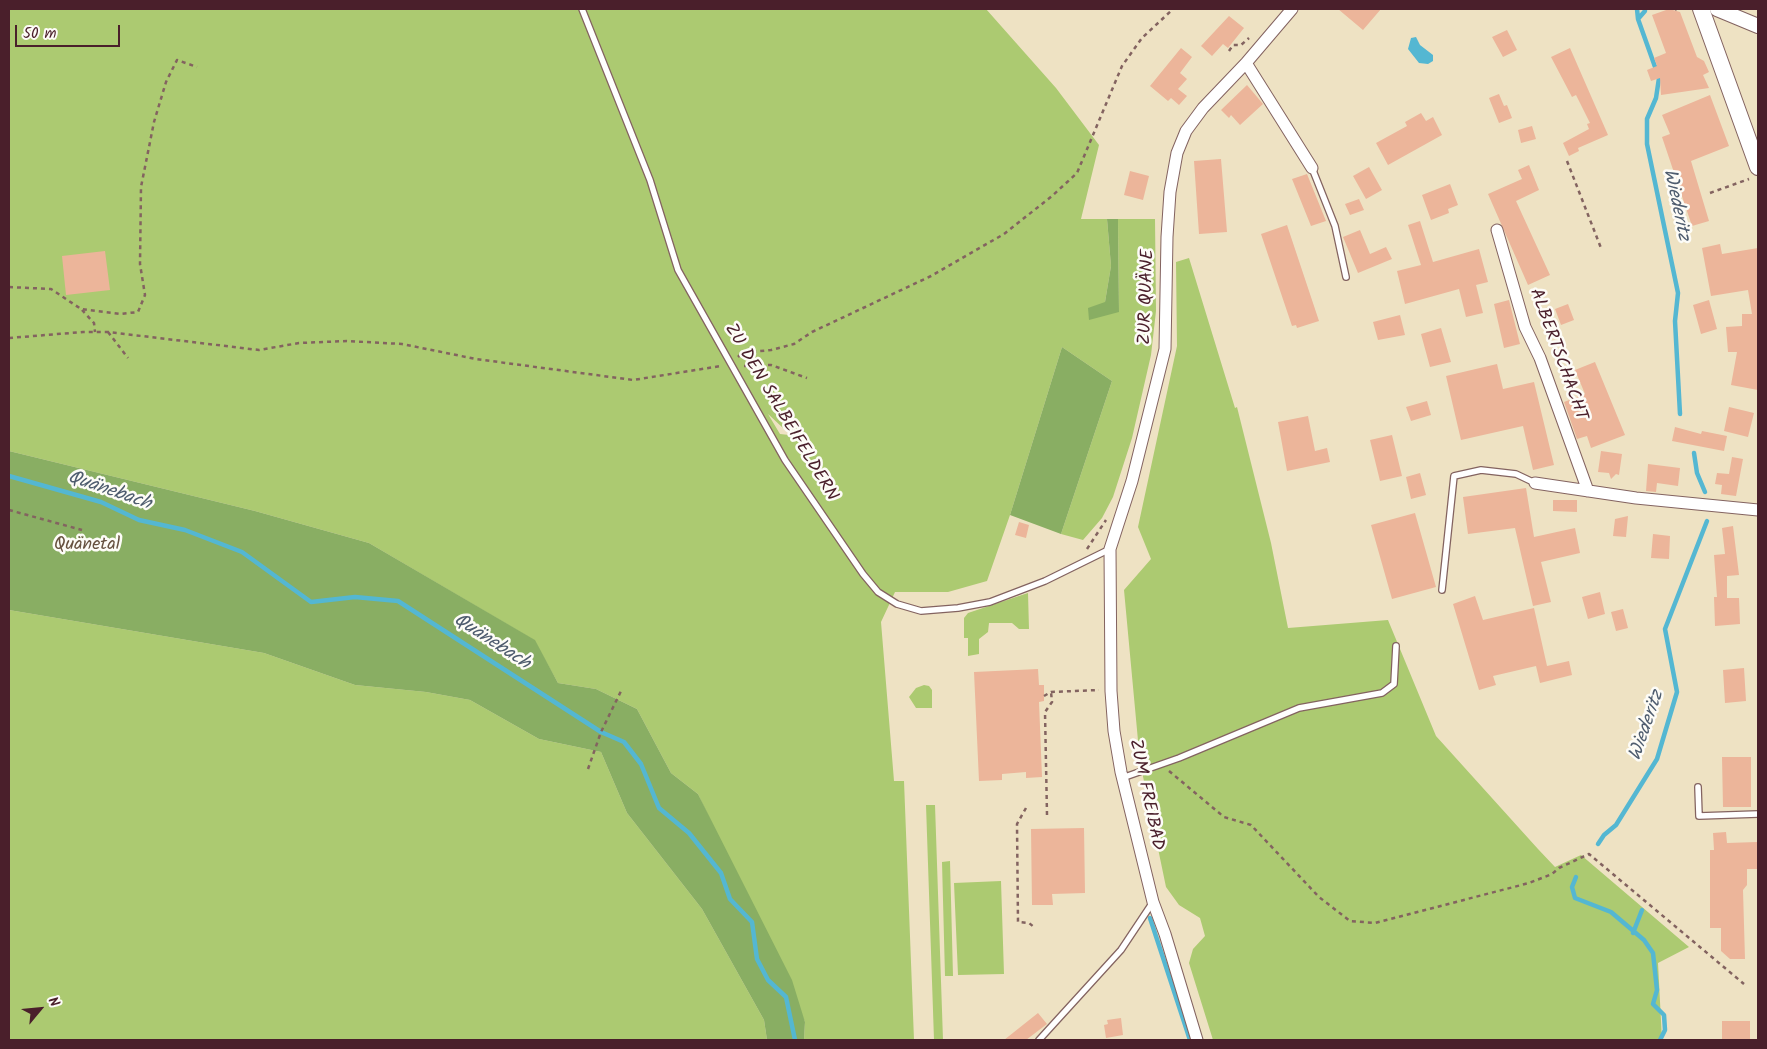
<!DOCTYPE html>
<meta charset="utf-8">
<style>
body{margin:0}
#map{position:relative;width:1767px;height:1049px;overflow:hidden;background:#eee2c3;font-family:Kalam,sans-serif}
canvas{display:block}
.frame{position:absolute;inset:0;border:10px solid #4a1f2b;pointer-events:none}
.north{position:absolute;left:15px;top:984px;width:50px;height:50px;-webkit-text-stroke:4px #fdfcf7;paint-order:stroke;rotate:62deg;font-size:14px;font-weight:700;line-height:20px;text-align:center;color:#4a1f2b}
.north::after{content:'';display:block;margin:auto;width:18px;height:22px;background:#4a1f2b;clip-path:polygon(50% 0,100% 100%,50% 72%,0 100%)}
.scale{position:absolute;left:15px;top:25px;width:105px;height:22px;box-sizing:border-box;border:2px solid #4a1f2b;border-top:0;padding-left:6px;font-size:15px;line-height:18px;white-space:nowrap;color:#4a1f2b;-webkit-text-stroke:4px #fdfcf7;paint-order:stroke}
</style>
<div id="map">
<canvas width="1767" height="1049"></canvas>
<div class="frame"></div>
<div class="north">N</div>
<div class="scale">50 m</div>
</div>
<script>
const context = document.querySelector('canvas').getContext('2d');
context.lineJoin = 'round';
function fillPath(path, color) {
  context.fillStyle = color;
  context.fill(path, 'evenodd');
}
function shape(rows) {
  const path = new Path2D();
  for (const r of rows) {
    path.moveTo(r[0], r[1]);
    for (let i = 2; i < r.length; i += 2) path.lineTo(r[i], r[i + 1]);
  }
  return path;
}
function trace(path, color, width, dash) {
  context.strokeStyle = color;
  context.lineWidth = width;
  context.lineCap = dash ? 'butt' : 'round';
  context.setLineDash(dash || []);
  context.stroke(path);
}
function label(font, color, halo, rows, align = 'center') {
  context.font = font + ' Kalam,sans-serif';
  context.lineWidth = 5;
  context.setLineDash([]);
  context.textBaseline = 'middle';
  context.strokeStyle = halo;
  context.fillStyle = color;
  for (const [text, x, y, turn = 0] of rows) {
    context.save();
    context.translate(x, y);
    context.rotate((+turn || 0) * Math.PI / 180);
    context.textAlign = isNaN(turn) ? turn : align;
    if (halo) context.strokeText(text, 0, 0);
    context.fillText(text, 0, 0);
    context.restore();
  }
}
fillPath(shape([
 [9,9,986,9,1056,88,1099,145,1081,219,1107,219,1111,266,1105,302,1119,312,1118,219,1155,219,1156,311,1151,355,1132,438,1113,497,1102,518,1083,540,1061,534,1112,381,1062,347,1010,515,987,581,948,592,895,592,881,622,894,781,904,781,914,1040,804,1040,805,1022,698,794,671,773,637,709,596,689,558,683,534,640,369,543,255,511,9,451],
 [768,414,783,428,807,437,780,434],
 [1189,258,1235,408,1237,407,1271,543,1288,628,1388,620,1436,736,1538,849,1555,867,1581,855,1689,947,1658,963,1662,1040,1213,1040,1189,963,1193,949,1205,936,1200,918,1179,905,1166,887,1140,762,1124,590,1151,559,1138,527,1177,346,1176,262],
 [1028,593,1029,629,1019,629,1012,623,989,623,988,632,979,639,979,654,968,656,968,638,964,638,964,618,968,613],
 [9,610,264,653,355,685,426,692,470,700,539,739,601,752,627,813,702,909,764,1020,767,1040,9,1040],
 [924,685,929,686,932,690,932,708,916,708,909,697,916,688],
 [926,805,935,805,943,1040,934,1040],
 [950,861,953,976,945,976,942,862],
 [1001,881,1004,974,958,975,954,883]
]), '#acca71');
fillPath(shape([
 [1107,219,1118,219,1119,312,1089,320,1088,308,1105,302,1111,266],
 [1062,347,1112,381,1061,534,1010,515],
 [9,451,255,511,369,543,535,640,558,683,596,689,637,709,671,773,698,794,792,980,805,1022,804,1040,767,1040,764,1020,702,909,627,813,601,752,539,739,470,700,426,692,355,685,264,653,9,610]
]), '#89ae63');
fillPath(shape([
 [1416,37,1420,45,1433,55,1433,61,1428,64,1419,63,1408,49,1411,38]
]), '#54b7d2');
trace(shape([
 [1637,9,1638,19],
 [1645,11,1638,19,1659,78,1656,98,1647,119,1647,144,1678,293,1675,321,1680,414],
 [1694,453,1697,473,1705,492],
 [9,476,101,502,139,520,185,530,242,552,311,602,355,597,398,601,601,732,624,742,641,764,659,808,689,833,721,873,730,899,752,922,757,959,768,980,786,997,795,1040],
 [1598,844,1604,835,1616,825,1657,759,1677,692,1665,629,1707,521],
 [1576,877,1572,887,1575,898,1611,912,1644,940,1653,953,1657,990,1653,1004,1664,1015,1665,1030,1660,1040],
 [1150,918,1190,1040],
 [1633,933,1642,910]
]), '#54b7d2', 4.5);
fillPath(shape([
 [1338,9,1381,9,1363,30],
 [1669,9,1680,12,1697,57,1704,61,1709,72,1703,75,1709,88,1661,95,1660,78,1651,81,1647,70,1657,66,1654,58,1666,53,1652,15],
 [1229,16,1244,28,1228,48,1223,44,1212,56,1201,46],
 [1507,30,1517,50,1503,57,1492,37],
 [1181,48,1192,57,1180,73,1187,79,1178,89,1187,96,1179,105,1171,98,1168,101,1150,86],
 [1570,48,1608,135,1578,148,1579,151,1569,156,1563,143,1589,129,1587,124,1590,123,1576,95,1572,97,1551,57],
 [1247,85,1263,104,1240,125,1231,115,1229,118,1221,110],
 [1499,94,1504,106,1507,105,1512,118,1499,123,1489,98],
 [1710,95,1729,146,1691,161,1709,221,1692,226,1662,137,1670,134,1662,115],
 [1421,113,1426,121,1433,117,1442,135,1388,165,1376,143,1407,126,1405,122],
 [1532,126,1536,139,1521,143,1518,130],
 [1221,159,1227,232,1199,234,1194,161],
 [1529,165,1539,190,1516,201,1550,275,1528,285,1488,194,1522,179,1518,170],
 [1369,167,1382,190,1366,199,1353,176],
 [1130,171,1149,176,1143,200,1124,195],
 [1307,174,1326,221,1311,226,1292,179],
 [1450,184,1458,205,1448,209,1449,213,1431,220,1422,195],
 [1359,199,1364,210,1350,215,1345,204],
 [1420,221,1433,262,1479,249,1488,282,1476,285,1483,313,1466,317,1459,289,1405,304,1397,271,1421,265,1408,225],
 [1287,225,1319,321,1297,328,1296,325,1292,326,1261,234],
 [1360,230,1370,254,1386,247,1392,259,1358,273,1343,237],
 [1720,244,1722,254,1758,248,1758,390,1731,385,1737,352,1728,352,1726,327,1742,326,1742,314,1752,314,1748,290,1711,296,1702,248],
 [105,251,110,290,66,295,62,256],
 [1509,300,1520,344,1504,348,1494,304],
 [1709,300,1717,329,1701,334,1693,305],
 [1568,304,1574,320,1561,325,1555,309],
 [1400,315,1405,335,1378,340,1373,322],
 [1441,328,1451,362,1430,367,1421,334],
 [1595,362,1625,435,1591,448,1587,436,1577,439,1564,402,1585,394,1575,370],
 [1497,364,1503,389,1534,382,1554,465,1533,470,1523,426,1461,440,1446,376],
 [1427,401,1431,415,1411,421,1406,407],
 [1729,407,1754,413,1748,437,1724,431],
 [1308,416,1315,451,1327,448,1330,462,1287,471,1278,422],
 [1675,427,1701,434,1702,431,1727,436,1724,451,1672,441],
 [1392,435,1402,476,1380,481,1370,440],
 [1601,451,1622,454,1619,475,1616,474,1611,479,1609,473,1598,472],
 [1732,457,1743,459,1736,496,1721,494,1722,485,1715,484,1717,473,1729,474],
 [1648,464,1680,468,1678,486,1657,483,1656,492,1646,491],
 [1420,473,1426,495,1411,499,1406,477],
 [1526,488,1534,537,1575,528,1580,553,1541,562,1551,602,1533,606,1515,528,1468,534,1463,497],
 [1553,500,1577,500,1577,512,1553,511],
 [1415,513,1436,587,1392,599,1371,525],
 [1628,516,1626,537,1613,536,1615,519],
 [1019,522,1029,525,1026,538,1015,535],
 [1733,526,1739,575,1727,576,1727,598,1739,598,1740,624,1715,626,1714,597,1717,597,1714,555,1725,554,1722,528],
 [1653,534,1670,536,1669,559,1651,558],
 [1600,592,1605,614,1588,619,1582,597],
 [1475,596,1483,620,1534,608,1547,666,1569,661,1572,675,1540,683,1536,666,1493,676,1496,685,1479,690,1453,604],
 [1623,609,1628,628,1616,631,1611,612],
 [1744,668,1746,701,1725,703,1723,670],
 [1038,669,1039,685,1044,685,1044,701,1039,702,1042,777,1026,778,1026,772,1002,774,1002,780,979,781,974,672],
 [1722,757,1751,757,1751,807,1723,807],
 [1084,828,1085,893,1052,894,1053,905,1032,905,1031,829],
 [1726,832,1727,843,1757,842,1758,869,1747,869,1747,885,1743,890,1745,959,1730,959,1721,951,1721,928,1710,928,1710,850,1714,850,1713,833],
 [1038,1013,1047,1024,1026,1040,1004,1040],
 [1121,1018,1123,1035,1106,1038,1104,1025,1108,1024,1107,1020],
 [1722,1021,1750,1021,1750,1040,1722,1040]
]), '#ecb59a');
const service = shape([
 [582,9,650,180,678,270,785,460,863,574,878,592,897,604,921,611,958,608,990,602,1045,581,1110,549],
 [1312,168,1335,226,1346,277],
 [1442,590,1454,476,1481,470,1516,474,1535,483],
 [1122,778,1179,758,1299,708,1382,693,1394,684,1396,646],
 [1698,787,1699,816,1758,814],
 [1039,1040,1121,950,1153,902]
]);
const minor = shape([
 [1246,63,1312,168],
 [1497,230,1525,327,1540,358,1588,491],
 [1535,483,1636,498,1758,510],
 [1197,1040,1165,934,1153,902,1121,772,1114,731,1111,691,1110,549,1132,481,1165,349,1167,237,1170,192,1177,153,1186,131,1203,108,1246,63,1292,9]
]);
const tertiary = shape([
 [1717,9,1758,26]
]);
const secondary = shape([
 [1701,9,1758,167]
]);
trace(service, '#836360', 8);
trace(minor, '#836360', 13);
trace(tertiary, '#836360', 16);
trace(secondary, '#836360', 18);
trace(shape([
 [1675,10,1676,9],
 [1229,51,1233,45,1241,45,1249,38],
 [1567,161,1601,248],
 [1710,193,1749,179],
 [9,287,51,289,81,309,120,314,138,312,145,295,140,264,141,187,154,122,166,82,177,60,197,67],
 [82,310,94,323,95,332],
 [108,332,128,358],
 [9,338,83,332,108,332,259,350,299,343,347,341,402,344,476,359,633,380,721,366],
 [738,357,742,353,771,350,794,344,812,332,931,276,1004,234,1052,196,1077,173,1122,66,1142,38,1173,9],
 [744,366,771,365,807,378],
 [9,510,82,530],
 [1087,549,1106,520],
 [1044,696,1051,692,1099,690],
 [588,769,601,732,622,689],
 [1169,771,1224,817,1251,825,1319,897,1350,921,1375,923,1529,883,1552,874,1559,868,1589,854,1744,984],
 [1026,808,1017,824,1018,922,1029,923,1034,927],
 [1047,815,1045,712,1052,702,1051,692]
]), '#836360', 2.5, [4, 4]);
trace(service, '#fff', 5.5);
trace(minor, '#fff', 11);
trace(tertiary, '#fff', 14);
trace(secondary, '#fff', 16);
label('18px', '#4a1f2b', '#fdfcf7', [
 ["ZUR QUÄNE",1148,297,-88],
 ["ALBERTSCHACHT",1557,355,70],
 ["ZU DEN SALBEIFELDERN",780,413,59],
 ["ZUM FREIBAD",1145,795,78]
]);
label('18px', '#675240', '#fdfcf7', [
 ["Quänetal",87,546]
]);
label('italic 19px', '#4e5c6e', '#fdfcf7', [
 ["Wiederitz",1675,205,78],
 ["Quänebach",109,492,19],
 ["Quänebach",491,643,33],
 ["Wiederitz",1648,726,-71]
]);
</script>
